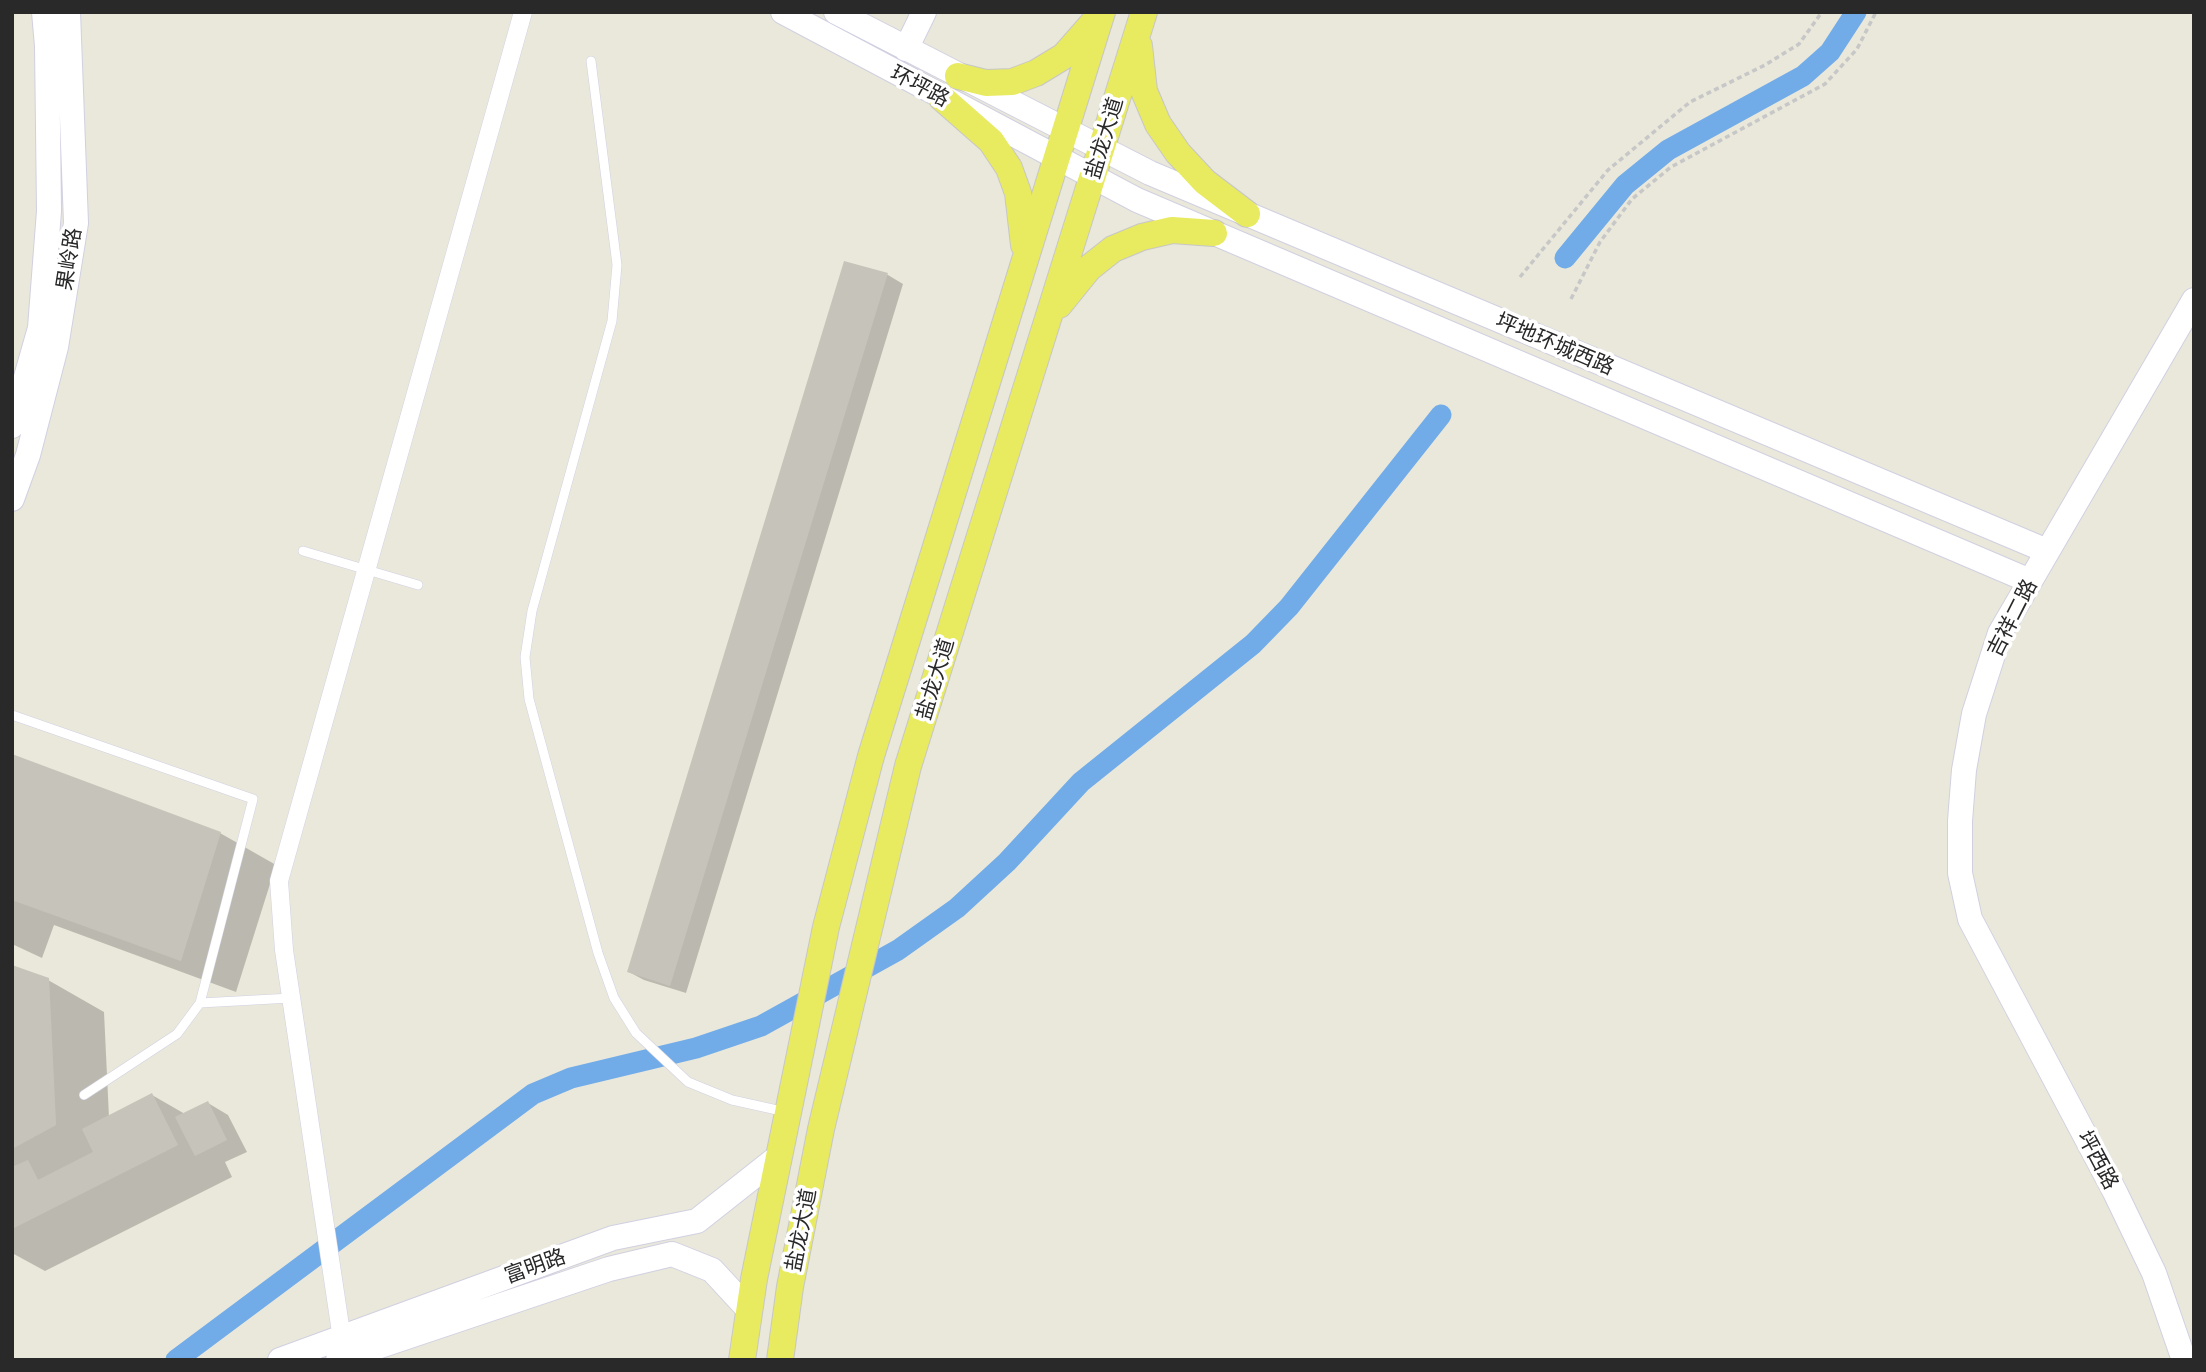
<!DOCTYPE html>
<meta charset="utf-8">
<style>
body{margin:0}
#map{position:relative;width:2206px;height:1372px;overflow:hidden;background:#eae8db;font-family:"Exo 2",sans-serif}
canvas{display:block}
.frame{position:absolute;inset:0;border:14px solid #292929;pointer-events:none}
</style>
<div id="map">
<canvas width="2206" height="1372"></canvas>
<div class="frame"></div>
</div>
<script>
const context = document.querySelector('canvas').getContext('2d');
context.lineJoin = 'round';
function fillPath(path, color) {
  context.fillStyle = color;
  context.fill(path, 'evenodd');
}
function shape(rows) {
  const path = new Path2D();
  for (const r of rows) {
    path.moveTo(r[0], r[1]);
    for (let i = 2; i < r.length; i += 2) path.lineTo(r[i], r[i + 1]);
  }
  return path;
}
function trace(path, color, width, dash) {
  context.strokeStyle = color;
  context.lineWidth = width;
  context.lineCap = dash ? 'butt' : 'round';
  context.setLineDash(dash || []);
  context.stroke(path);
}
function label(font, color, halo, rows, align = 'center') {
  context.font = font + ' "Exo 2","Noto Sans SC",sans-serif';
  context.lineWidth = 7;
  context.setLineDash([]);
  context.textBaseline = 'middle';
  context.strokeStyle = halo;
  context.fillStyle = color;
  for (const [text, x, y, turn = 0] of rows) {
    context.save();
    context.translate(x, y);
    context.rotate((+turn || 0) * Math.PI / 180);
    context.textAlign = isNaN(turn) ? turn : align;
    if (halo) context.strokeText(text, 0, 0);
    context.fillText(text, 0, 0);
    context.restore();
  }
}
fillPath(shape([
 [845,263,888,275,903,284,686,993,644,980,629,972],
 [12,756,220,833,276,865,236,992,54,925,42,958,12,944],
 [12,966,48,980,104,1012,109,1117,152,1095,185,1114,208,1103,228,1115,247,1152,225,1162,232,1177,45,1271,12,1253]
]), '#0003');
trace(shape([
 [1565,258,1625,185,1668,150,1803,76,1830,52,1856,12],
 [176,1360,533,1094,571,1078,696,1048,761,1026,898,950,957,908,1007,862,1081,782,1253,644,1289,607,1441,415]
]), '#71ace9', 21);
fillPath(shape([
 [844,261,888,273,670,986,627,972],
 [12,754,221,832,181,961,12,900],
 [12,965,49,978,56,1125,12,1149],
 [152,1093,178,1145,12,1229,12,1167,28,1160,38,1180,93,1152,82,1129],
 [208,1101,227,1140,195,1156,175,1117]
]), '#c6c4ba');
const lane = shape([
 [591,61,617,265,612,321,532,611,525,657,529,699,598,953,614,998,636,1033,688,1082,732,1100,786,1112],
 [303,551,418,585],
 [12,715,253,799,200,1003,177,1034,84,1095],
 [200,1003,291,998]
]);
const street = shape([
 [343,1346,284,950,279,881,523,12]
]);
const secondary = shape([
 [783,12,1137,200,2030,581],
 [836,12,1150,173,2047,551],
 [906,49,924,12],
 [12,426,40,328,49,211,47,46,44,12],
 [12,499,28,455,56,347,76,223,68,12],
 [280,1360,613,1238,697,1221,778,1157],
 [338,1360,609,1269,672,1254,712,1270,749,1310],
 [2184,1360,2154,1273,2115,1192,1970,919,1960,873,1960,821,1964,770,1974,714,2000,633,2194,300]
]);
const primary = shape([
 [1139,46,1144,91,1158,124,1178,153,1205,182,1247,214],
 [958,76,986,83,1012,82,1036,73,1064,56,1093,23],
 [942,98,991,141,1009,168,1018,193,1024,245],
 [1059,305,1089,268,1113,249,1142,237,1172,230,1214,233],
 [742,1360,754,1279,826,927,871,756,1102,12],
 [780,1360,790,1287,821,1129,908,766,1144,12]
]);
trace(lane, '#d1d0e1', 10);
trace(street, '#d1d0e1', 19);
trace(secondary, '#d1d0e1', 26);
trace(primary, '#c7c7c7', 28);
trace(shape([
 [1520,277,1608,170,1690,102,1765,65,1799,44,1822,12],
 [1571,299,1600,242,1632,199,1671,167,1825,84,1857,49,1876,12]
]), '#c7c7c7', 3.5, [5, 3.5]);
trace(lane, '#fff', 9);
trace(street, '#fff', 18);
trace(secondary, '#fff', 24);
trace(primary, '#e8ea60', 26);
label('21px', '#292929', '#fff', [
 ["环坪路",920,86,28],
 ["盐龙大道",1104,138,-73],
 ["果岭路",69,259,-81],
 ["坪地环城西路",1555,344,23],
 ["吉祥二路",2012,618,-63],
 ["盐龙大道",935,679,-73],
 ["坪西路",2098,1160,62],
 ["盐龙大道",801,1230,-79],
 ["富明路",535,1266,-20]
]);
</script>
